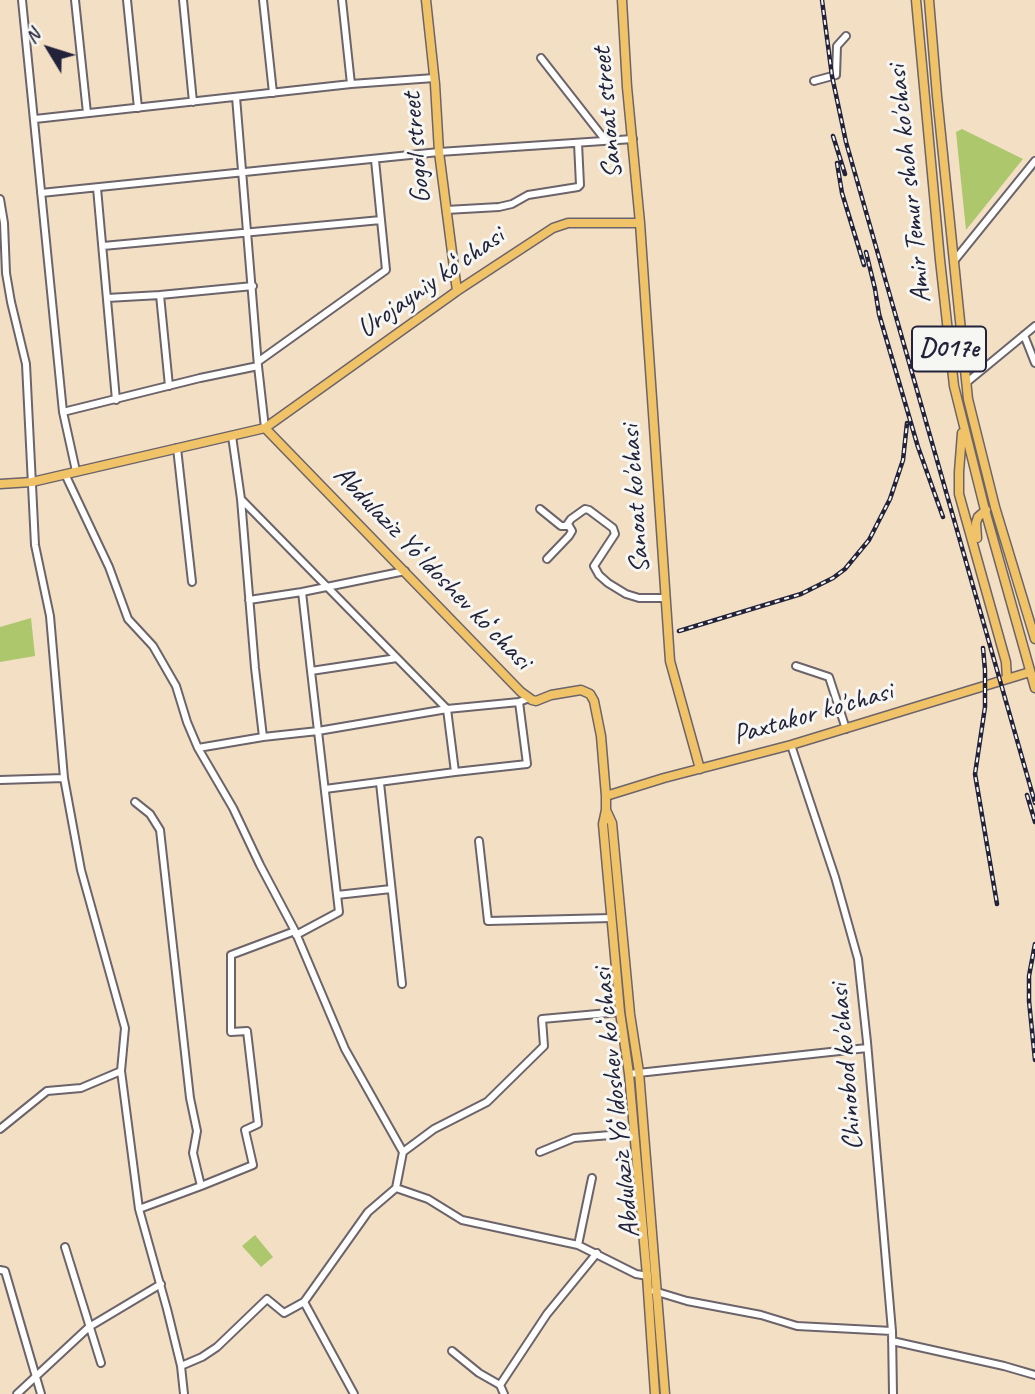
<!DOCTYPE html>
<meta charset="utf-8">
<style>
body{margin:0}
#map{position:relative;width:1035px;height:1394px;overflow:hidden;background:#f3dfc4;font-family:Caveat,sans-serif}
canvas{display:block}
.north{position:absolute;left:14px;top:14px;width:70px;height:70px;-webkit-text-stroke:5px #f6f6f2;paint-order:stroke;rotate:308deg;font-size:19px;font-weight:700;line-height:28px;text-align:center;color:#22223b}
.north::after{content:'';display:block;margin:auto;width:24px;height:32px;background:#22223b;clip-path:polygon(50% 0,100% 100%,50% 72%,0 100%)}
</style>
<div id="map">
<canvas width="1035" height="1394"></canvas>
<div class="north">N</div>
</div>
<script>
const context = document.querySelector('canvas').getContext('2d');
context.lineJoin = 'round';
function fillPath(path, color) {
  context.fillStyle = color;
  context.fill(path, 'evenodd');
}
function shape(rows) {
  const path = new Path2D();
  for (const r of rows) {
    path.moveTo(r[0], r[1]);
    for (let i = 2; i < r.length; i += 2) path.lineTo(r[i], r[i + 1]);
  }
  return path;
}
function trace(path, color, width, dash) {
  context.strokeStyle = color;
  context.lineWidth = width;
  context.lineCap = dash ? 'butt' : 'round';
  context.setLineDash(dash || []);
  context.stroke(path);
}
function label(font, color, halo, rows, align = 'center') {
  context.font = font + ' Caveat,sans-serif';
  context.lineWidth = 6;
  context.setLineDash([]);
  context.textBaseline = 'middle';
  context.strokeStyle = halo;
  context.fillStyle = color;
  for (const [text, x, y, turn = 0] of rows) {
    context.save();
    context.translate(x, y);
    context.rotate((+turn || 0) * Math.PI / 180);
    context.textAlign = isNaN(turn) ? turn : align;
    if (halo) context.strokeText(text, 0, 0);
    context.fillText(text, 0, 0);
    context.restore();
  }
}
fillPath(shape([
 [962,129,1023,159,966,230,956,132],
 [31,618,35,656,0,662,0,627],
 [255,1235,273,1257,261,1267,242,1246]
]), '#adc76c');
const minor = shape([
 [22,0,63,412,76,471],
 [75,0,87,113],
 [127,0,138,108],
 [183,0,193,102],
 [263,0,273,93],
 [342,0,351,84],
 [541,58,606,141],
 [814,81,836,75,837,46,846,36],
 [35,119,351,84,434,78],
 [97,188,116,400],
 [41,193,439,152,633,139],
 [0,199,4,223,6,273,11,302,26,364,35,545,50,616,64,778,81,870,125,1028,121,1071,139,1209,167,1309,181,1366,184,1394],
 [446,210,499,207,512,204,528,195,578,187,580,185,578,143],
 [103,246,381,220],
 [954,261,1035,161],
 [160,295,169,386],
 [107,298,160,295,253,286],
 [1024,335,1035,363],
 [259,361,386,270,375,160],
 [258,366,265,428],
 [966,383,1035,326],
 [63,412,200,378,258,366,236,97],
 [232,436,241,499,255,668,263,737],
 [177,448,192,582],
 [65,474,109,567,128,619,153,646,176,686,187,722,198,748,233,808,260,865,295,931,345,1049,403,1152,396,1188,428,1199,462,1220,578,1245,636,1274,648,1276],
 [241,499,447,709,455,772],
 [540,509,561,526,566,526,571,519,585,509,589,510,613,528,615,534,594,566,599,575,608,583,626,594,639,598,665,598],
 [547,559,569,536,572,531,568,524],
 [302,592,311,671,397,658],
 [249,600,302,592,405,571],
 [796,666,829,677,846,729],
 [791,745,835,877,858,959,867,1042,892,1331,893,1394],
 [198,748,263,737,318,731,447,709,519,702,529,698],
 [0,780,64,778],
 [380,783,402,984],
 [325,789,455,772,527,764,519,702],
 [135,802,150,814,160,830,190,1098,197,1131,193,1153,201,1186],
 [479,841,488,921,612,918],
 [337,895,391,889],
 [296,935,339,912,311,671],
 [629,1074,867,1048],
 [0,1129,47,1091,81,1088,121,1071],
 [403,1152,434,1129,487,1102,544,1046,542,1019,620,1012],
 [540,1152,574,1138,635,1133],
 [139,1209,201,1186,253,1165,245,1130,258,1124,247,1031,231,1032,231,955,295,931],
 [578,1245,592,1178],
 [65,1247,101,1363],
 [0,1270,5,1271,41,1394],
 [654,1291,687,1301,761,1315,797,1326,892,1331],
 [892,1341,1004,1366,1035,1375],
 [452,1351,479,1373,500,1385],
 [181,1366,202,1357,217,1347,267,1299,284,1313,304,1302],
 [17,1394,89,1327,161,1284],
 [354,1394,304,1302,368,1212,396,1188],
 [504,1394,500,1385,547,1314,597,1253]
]);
const major = shape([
 [426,0,435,84,439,152,457,291],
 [622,0,627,87,640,223,670,661,700,769],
 [916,0,940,260,954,386,985,510,1035,688],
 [929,0,937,96,968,399,995,507,1035,639],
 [265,428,521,692,532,700,536,701,551,695,581,690,590,694,594,701,601,736,606,796,606,810,603,824,620,1012,629,1074,647,1276,655,1394],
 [962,433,959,472,959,494,1006,662,1007,679],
 [0,484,32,482,265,428,457,291,553,228,568,223,640,223],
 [977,538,976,523,978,517,986,510],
 [606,796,664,778,791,745,1030,672],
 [606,810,612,823,630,1014,639,1072,665,1394]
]);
trace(minor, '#6b646b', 10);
trace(major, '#6b646b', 11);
trace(minor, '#fff', 6);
trace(major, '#f1c369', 8);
const rail = shape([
 [822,0,832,76,846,142,1035,803],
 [833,136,845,174],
 [837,163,842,193,864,265],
 [866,252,875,289,879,314,918,447,943,517],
 [679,631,801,594,833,578,845,569,869,540,890,499,903,460,907,423],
 [983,648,985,670,985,707,975,774,997,904],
 [1027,795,1035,822],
 [1035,944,1029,976,1029,1001,1035,1060]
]);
trace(rail, '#22223b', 4.5);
trace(rail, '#f6f6f2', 2, [5]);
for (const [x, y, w] of [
 [949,349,74]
]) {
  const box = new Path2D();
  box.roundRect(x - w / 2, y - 22.5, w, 45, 5);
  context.fillStyle = '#f6f6f2';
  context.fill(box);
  trace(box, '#22223b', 2);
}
label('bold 26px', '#22223b', null, [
 ["D017e",949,349]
]);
label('28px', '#22223b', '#f6f6f2', [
 ["Sanoat street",608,113,-95],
 ["Gogol street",417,148,-95],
 ["Amir Temur shoh ko'chasi",910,184,-96],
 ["Urоjayniy koʻchasi",431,283,-35],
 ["Sanoat ko'chasi",636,499,-94],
 ["Abdulaziz Yoʻldoshev koʻchasi",432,568,46],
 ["Paxtakor ko'chasi",813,714,-16],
 ["Chinobod ko'chasi",847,1067,-95],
 ["Abdulaziz Yoʻldoshev koʻchasi",617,1103,-96]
]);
</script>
